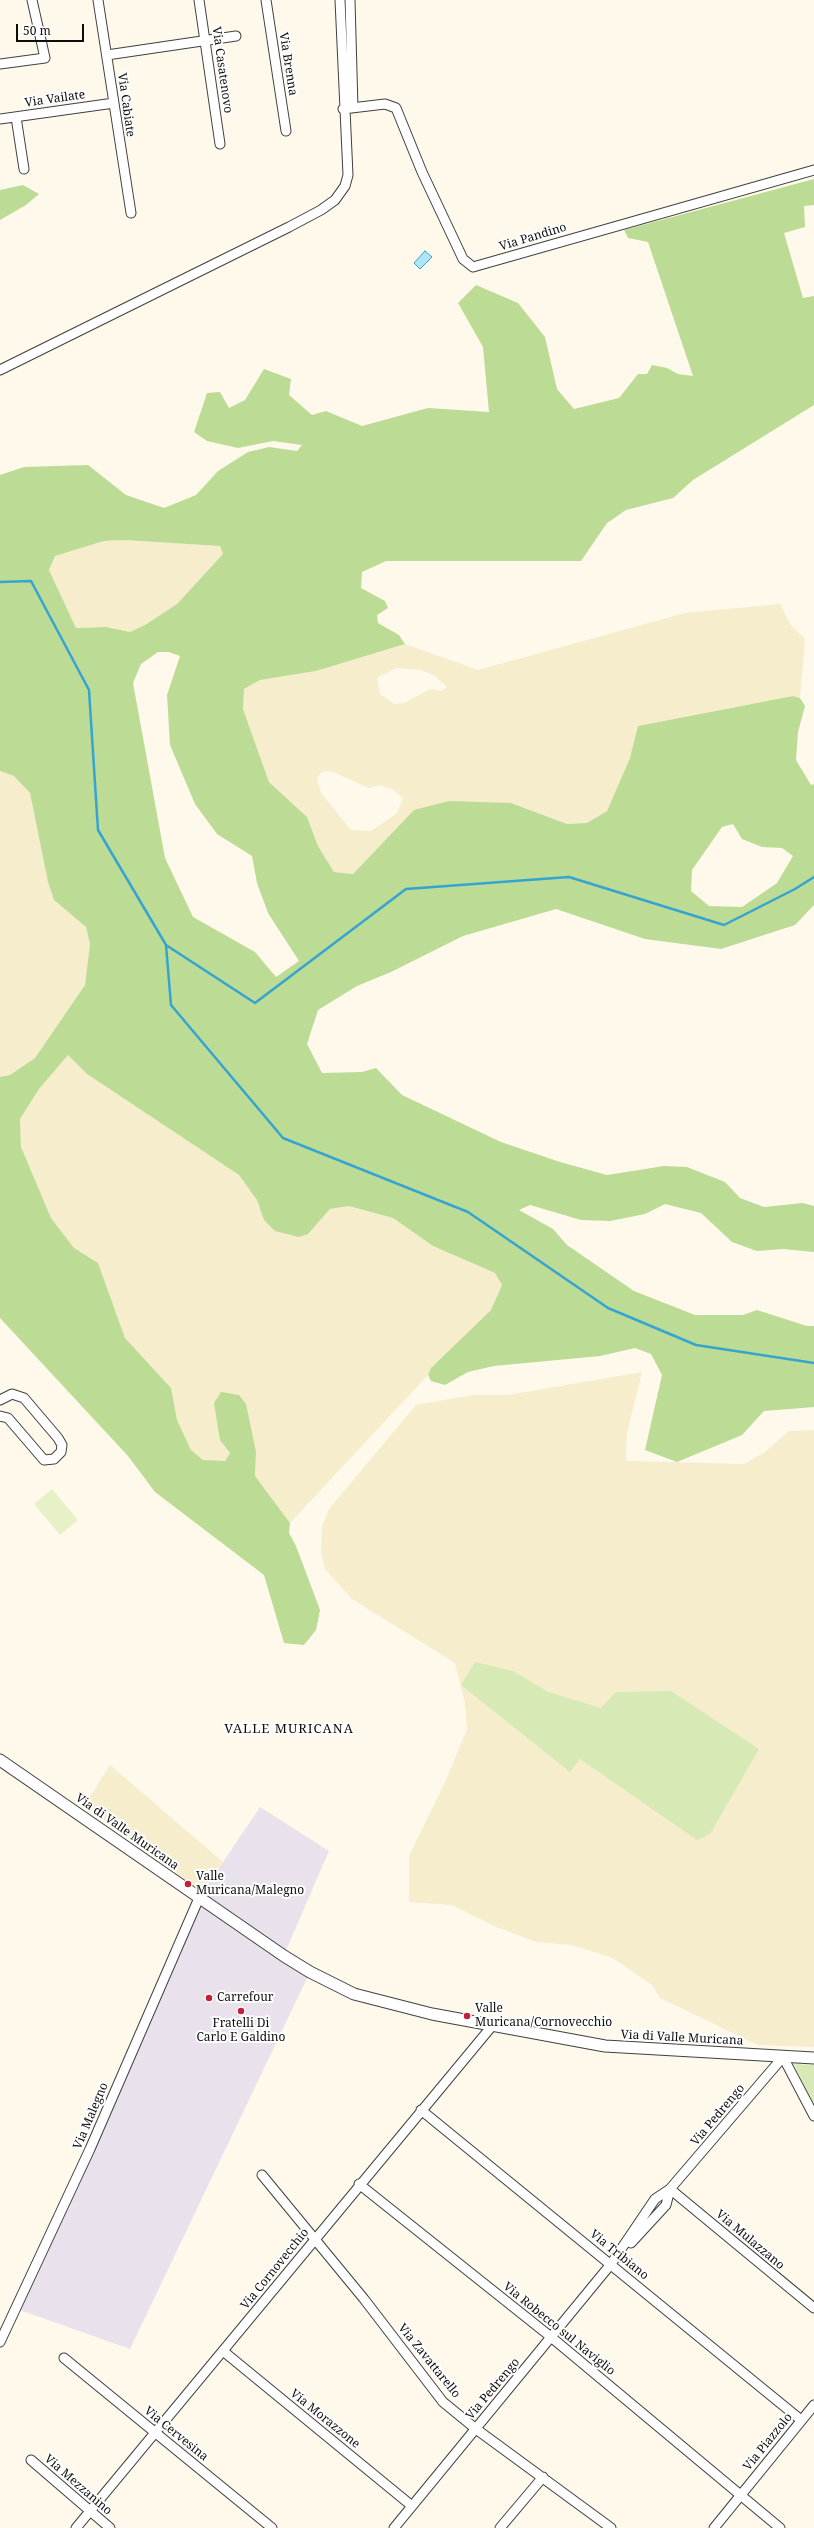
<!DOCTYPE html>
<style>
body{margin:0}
#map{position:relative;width:814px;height:2528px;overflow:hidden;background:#fff9ec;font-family:"Noto Serif",serif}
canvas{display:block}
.scale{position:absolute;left:16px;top:24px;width:68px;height:18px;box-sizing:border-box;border:2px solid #0d0d0d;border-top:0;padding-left:5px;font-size:12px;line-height:14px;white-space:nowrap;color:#0d0d0d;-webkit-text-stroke:3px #fff;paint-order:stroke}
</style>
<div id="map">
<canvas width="814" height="2528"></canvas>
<div class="scale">50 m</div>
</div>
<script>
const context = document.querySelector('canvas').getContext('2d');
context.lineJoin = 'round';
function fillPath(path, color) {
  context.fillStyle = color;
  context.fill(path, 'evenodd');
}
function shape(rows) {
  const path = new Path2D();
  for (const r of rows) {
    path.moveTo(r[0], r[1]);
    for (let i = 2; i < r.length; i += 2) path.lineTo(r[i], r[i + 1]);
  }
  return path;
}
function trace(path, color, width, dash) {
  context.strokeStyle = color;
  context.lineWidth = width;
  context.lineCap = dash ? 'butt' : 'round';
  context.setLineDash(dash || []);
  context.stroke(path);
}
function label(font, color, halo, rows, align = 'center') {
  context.font = font + ' "Noto Serif",serif';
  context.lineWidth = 4;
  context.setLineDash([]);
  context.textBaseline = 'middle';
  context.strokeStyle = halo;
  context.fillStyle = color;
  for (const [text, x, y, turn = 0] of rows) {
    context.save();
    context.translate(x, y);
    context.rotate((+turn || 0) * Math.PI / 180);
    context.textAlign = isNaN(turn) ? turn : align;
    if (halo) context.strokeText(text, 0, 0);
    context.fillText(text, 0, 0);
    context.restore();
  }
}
fillPath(shape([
 [260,1807,329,1851,284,1955,310,1972,130,2349,17,2309,199,1898]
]), '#e9e1ec');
fillPath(shape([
 [124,540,220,546,223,554,177,604,145,625,130,632,106,627,76,628,49,570,55,556,104,541],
 [780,604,790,624,805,639,800,698,793,696,638,726,630,758,607,811,587,823,567,824,511,803,414,810,353,874,334,872,318,846,307,817,269,782,243,709,244,689,260,680,316,671,405,644,478,670,685,613],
 [396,668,421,670,435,676,447,687,441,691,430,689,404,703,394,704,380,694,377,678],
 [331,771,369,788,380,785,392,789,403,798,397,813,371,831,351,830,321,793,317,779,321,772],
 [0,771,14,776,30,793,48,882,54,900,86,927,90,944,85,985,35,1058,10,1075,0,1077],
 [68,1055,87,1074,239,1175,257,1200,264,1220,308,1234,330,1209,349,1206,393,1218,433,1246,495,1273,502,1285,491,1310,431,1368,428,1375,290,1523,255,1476,256,1452,220,1440,230,1453,225,1462,203,1460,191,1450,177,1420,171,1388,125,1338,98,1263,74,1248,51,1218,21,1147,20,1119,39,1089],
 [642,1372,627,1433,626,1461,744,1464,765,1452,789,1431,814,1430,814,2047,758,2045,660,1998,652,1985,613,1958,571,1945,536,1942,494,1926,452,1905,409,1902,409,1856,446,1780,467,1729,465,1703,455,1663,352,1599,325,1569,321,1552,322,1527,329,1509,416,1405,473,1395,508,1395],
 [110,1765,223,1862,203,1892,84,1806]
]), '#f5edcc');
fillPath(shape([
 [475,1662,513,1671,548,1692,601,1708,616,1692,671,1691,759,1749,710,1834,697,1840,580,1759,570,1772,461,1685],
 [794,2064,814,2065,814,2106,806,2090]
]), '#d7eab5');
fillPath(shape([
 [814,179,814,205,804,206,805,227,784,233,803,298,814,296,814,405,693,480,673,498,626,510,607,523,581,561,386,561,362,572,361,588,385,601,388,608,377,615,378,623,399,635,405,644,316,671,260,680,244,689,243,709,269,782,307,817,318,846,334,872,353,874,414,810,449,801,511,803,567,824,587,823,607,811,630,758,638,726,793,696,800,698,805,706,798,732,796,760,811,785,814,784,814,905,795,925,721,949,645,939,556,909,463,936,391,972,357,986,318,1010,307,1044,322,1073,362,1072,376,1068,402,1095,501,1142,560,1162,607,1175,664,1166,687,1167,725,1182,740,1198,764,1207,803,1203,814,1206,814,1252,783,1249,757,1251,732,1242,701,1213,665,1204,645,1214,610,1221,581,1220,530,1205,519,1210,553,1229,567,1245,634,1291,695,1315,743,1315,757,1310,807,1326,814,1326,814,1407,764,1411,742,1435,677,1462,645,1450,662,1375,651,1354,635,1348,600,1356,494,1366,468,1372,445,1385,431,1381,428,1375,431,1368,491,1310,502,1285,495,1273,433,1246,393,1218,349,1206,330,1209,308,1234,299,1237,275,1231,264,1220,257,1200,239,1175,87,1074,68,1055,39,1089,20,1119,21,1147,51,1218,74,1248,98,1263,125,1338,171,1388,177,1420,191,1450,203,1460,225,1461,230,1453,220,1440,214,1403,221,1392,239,1395,246,1404,256,1452,255,1476,290,1523,289,1533,296,1546,320,1610,316,1630,304,1645,284,1643,264,1575,155,1492,128,1456,0,1318,0,1077,10,1075,35,1058,85,985,90,944,86,927,54,900,48,882,30,793,14,776,0,771,0,475,24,467,88,465,126,495,164,508,196,495,218,471,248,452,269,447,297,451,302,445,273,441,238,448,207,441,194,432,207,393,220,392,229,408,245,400,264,369,291,379,289,395,312,415,326,411,362,426,428,408,489,412,483,347,458,303,476,285,518,303,545,337,557,389,574,409,619,398,638,374,647,374,652,365,667,368,678,374,693,376,648,242,628,238,624,230],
 [124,540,220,546,223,554,177,604,145,625,130,632,106,627,76,628,49,570,55,556,104,541],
 [158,652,169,652,180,656,167,695,170,745,195,804,217,834,252,856,257,883,268,913,299,961,276,977,255,952,193,917,165,858,133,683,141,664],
 [733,824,742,839,762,847,782,848,793,856,777,883,742,907,709,906,691,891,692,870,722,827],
 [23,185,39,194,26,205,0,220,0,190]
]), '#bcdb94');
fillPath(shape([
 [52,1489,78,1520,60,1535,34,1504]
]), '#e7f1c7');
const water = shape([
 [425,251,432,257,420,269,414,263,425,251]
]);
fillPath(water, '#b0e5f8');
trace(water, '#35a4d0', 1);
trace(shape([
 [0,582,31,581,89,690,98,830,166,945,255,1003,406,889,569,877,724,925,795,889,814,877],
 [166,945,171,1005,283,1138,468,1212,608,1308,696,1345,814,1363]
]), '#35a4d0', 2.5);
const minor = shape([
 [98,0,131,213],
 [199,0,220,144],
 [266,0,286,131],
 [350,0,353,108],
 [107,55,236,36],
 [0,64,45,58,32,0],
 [343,109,385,104,396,108,422,172,463,259,473,267,814,170],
 [16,117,24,169],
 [0,119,114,103],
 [0,370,289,227,321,210,335,200,345,186,348,175,340,0],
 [0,1400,12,1394,24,1398,58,1438,62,1445,61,1452,54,1459,44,1460,8,1418,0,1416],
 [421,2110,801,2420],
 [262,2175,364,2299,443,2402,476,2429,611,2528],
 [359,2184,551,2337,780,2528],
 [670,2189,814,2308],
 [631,2243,666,2205,670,2189],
 [0,2342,90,2149,199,1898],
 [223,2351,412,2506],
 [64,2358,272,2528],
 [31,2460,110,2528],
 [76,2528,492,2026],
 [394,2528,611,2264,655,2199,670,2189,783,2057,814,2116],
 [500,2528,543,2477],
 [714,2528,814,2405]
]);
const tertiary = shape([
 [0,1760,284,1956,310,1972,354,1994,432,2014,605,2046,814,2058]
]);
trace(minor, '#404040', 11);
trace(tertiary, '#404040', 13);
trace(minor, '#fff', 9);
trace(tertiary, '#fff', 11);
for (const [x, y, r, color] of [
 [188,1884,4,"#c0213b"],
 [209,1998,4,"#c0213b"],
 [241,2011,4,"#c0213b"],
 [467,2016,4,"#c0213b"]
]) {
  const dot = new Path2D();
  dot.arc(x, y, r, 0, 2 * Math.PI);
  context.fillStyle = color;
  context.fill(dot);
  trace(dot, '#fff', 1.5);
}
label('12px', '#0d0d0d', '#fff', [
 ["Via Brenna",288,64,81],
 ["Via Casatenovo",222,70,82],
 ["Via Vailate",55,99,-8],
 ["Via Cabiate",126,105,82],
 ["Via Pandino",533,237,-17],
 ["Via di Valle Muricana",127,1832,35],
 ["Via di Valle Muricana",682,2038,3],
 ["Via Pedrengo",718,2115,-50],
 ["Via Malegno",91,2116,-67],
 ["Via Mulazzano",750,2240,40],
 ["Via Tribiano",619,2255,39],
 ["Via Cornovecchio",275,2269,-51],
 ["Via Robecco sul Naviglio",559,2329,39],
 ["Via Zavattarello",429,2361,51],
 ["Via Pedrengo",493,2389,-50],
 ["Via Morazzone",325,2419,39],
 ["Via Cervesina",176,2434,39],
 ["Via Piazzolo",768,2442,-51],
 ["Via Mezzanino",78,2485,41]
]);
label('12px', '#0d0d0d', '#fff', [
 ["Valle",196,1877],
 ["Muricana/Malegno",196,1891],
 ["Carrefour",217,1998],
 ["Valle",475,2009],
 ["Muricana/Cornovecchio",475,2023],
 ["Fratelli Di",241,2024,"center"],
 ["Carlo E Galdino",241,2038,"center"]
], 'left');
context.letterSpacing = '1px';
label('13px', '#0d0d0d', '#fff', [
 ["VALLE MURICANA",289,1729]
]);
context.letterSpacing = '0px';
</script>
